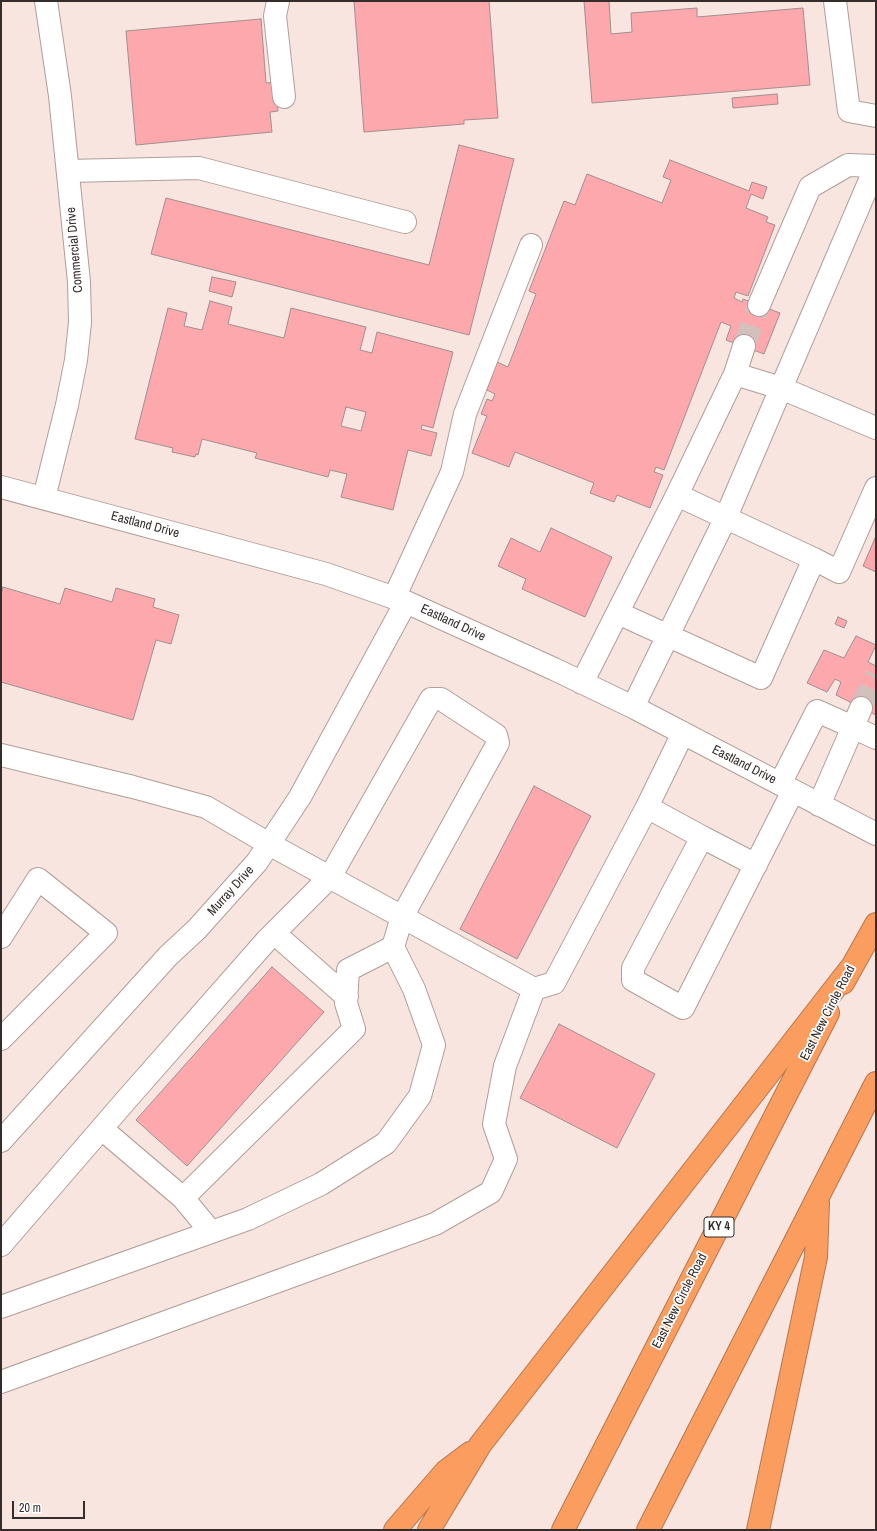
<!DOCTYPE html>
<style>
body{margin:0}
#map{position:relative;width:877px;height:1531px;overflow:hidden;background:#f9e5e0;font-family:"Archivo Narrow",sans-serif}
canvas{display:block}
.frame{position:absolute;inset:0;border:2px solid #342d2b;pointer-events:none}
.scale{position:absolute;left:12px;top:1501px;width:73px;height:18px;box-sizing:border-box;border:2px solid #342d2b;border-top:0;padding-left:5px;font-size:12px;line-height:14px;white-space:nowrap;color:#342d2b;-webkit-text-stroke:3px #fff;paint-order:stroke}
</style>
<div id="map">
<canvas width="877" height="1531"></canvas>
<div class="frame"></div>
<div class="scale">20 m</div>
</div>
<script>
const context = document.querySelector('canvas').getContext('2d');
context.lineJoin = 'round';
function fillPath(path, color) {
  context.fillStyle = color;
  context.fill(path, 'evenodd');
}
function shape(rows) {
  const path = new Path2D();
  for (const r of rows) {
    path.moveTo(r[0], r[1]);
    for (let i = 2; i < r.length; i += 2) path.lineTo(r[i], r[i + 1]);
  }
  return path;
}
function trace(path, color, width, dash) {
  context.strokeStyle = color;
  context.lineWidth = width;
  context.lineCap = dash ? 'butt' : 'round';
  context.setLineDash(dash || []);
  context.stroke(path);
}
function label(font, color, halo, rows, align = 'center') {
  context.font = font + ' "Archivo Narrow",sans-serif';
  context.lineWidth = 3.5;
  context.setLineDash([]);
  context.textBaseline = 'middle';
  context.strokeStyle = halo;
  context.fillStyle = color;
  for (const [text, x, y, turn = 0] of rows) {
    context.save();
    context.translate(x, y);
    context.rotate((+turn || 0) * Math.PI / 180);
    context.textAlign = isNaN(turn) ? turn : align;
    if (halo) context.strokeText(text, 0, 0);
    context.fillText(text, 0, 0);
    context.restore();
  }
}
const building = shape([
 [354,1,489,1,498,118,464,120,464,124,364,132,354,1],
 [584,1,609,1,611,34,632,32,631,13,697,8,697,17,803,8,810,85,592,103,584,1],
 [261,19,266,83,276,82,278,111,270,112,272,132,136,145,126,31,261,19],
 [777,94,778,104,733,108,732,98,777,94],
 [459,145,514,159,469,335,151,254,166,198,429,265,459,145],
 [670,160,749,191,752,182,767,187,763,199,751,194,746,208,768,217,766,222,775,225,748,296,736,292,734,298,742,302,743,299,780,313,764,354,726,340,731,326,721,322,664,470,656,467,654,472,663,475,650,508,617,495,614,502,590,493,594,483,515,452,509,467,472,453,487,416,481,414,487,399,492,401,495,394,487,390,497,362,508,367,536,294,529,291,564,201,575,205,587,174,662,203,671,180,663,177,670,160],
 [212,277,236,282,232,297,209,291,212,277],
 [210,301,232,307,228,324,284,338,291,308,366,327,360,350,372,353,377,332,453,352,433,428,422,425,421,429,437,433,431,456,408,450,393,510,341,497,347,474,330,470,328,477,255,458,257,453,202,439,198,455,196,454,195,457,172,452,173,448,135,439,168,308,187,313,184,326,202,330,210,301],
 [346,407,366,412,361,431,341,426,346,407],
 [551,528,612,557,585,617,522,589,526,579,498,566,511,538,540,552,551,528],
 [876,536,876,572,863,566,876,536],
 [3,587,60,604,65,588,112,602,116,588,155,599,153,607,179,615,171,644,156,640,133,720,1,682,1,594,3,587],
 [838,617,847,621,844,628,835,624,838,617],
 [856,636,876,645,868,662,876,666,876,715,836,695,841,682,835,679,827,692,807,683,824,650,844,658,856,636],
 [534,786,591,816,517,959,460,929,534,786],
 [272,967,324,1012,187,1166,136,1120,272,967],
 [559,1024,655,1074,617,1148,520,1098,559,1024]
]);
fillPath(building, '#fda8ad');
trace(building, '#a18e8e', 1);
trace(shape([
 [744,346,759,305],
 [861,708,876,675]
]), '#d2c0bc', 22, [22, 11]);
const minor = shape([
 [278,1,275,16,284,97],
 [835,1,849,111,876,116],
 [68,171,199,168,405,222],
 [759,305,810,187,848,165,876,166],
 [735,374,781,388,876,428],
 [1,487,326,574,406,602,554,669,635,708,876,834],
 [677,495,814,559],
 [44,498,67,405,76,360,80,322,79,282,60,96,46,1],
 [394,598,452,472,465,414,531,245],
 [618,613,761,678,814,559,839,572,876,488],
 [582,683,677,495,735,374,744,346],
 [633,707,726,517,876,166],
 [861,708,853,727,876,738],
 [683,733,647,807,702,837,633,968,633,980,683,1008,793,791],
 [1,755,133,787,206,807,269,844,534,989,554,983,647,807],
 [780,784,817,711,853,727,819,805],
 [702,837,756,865],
 [274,933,347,997],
 [1,937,38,879,106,933,1,1039],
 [102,1129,183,1198,211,1232],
 [1,1141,168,956,197,929,257,862,300,797,406,602],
 [183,1198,354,1029,346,1003,348,970,393,947],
 [1,1245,127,1099,267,940,330,877,431,699,441,699,496,735,498,743,402,917,393,947,414,989,434,1045,420,1096,386,1143,321,1184,248,1219,1,1307],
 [1,1382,435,1224,491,1192,506,1159,494,1124,505,1066,534,989]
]);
const highway = shape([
 [843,983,876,924],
 [395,1530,446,1471,470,1453],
 [429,1530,480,1445,850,969],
 [563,1530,828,1013],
 [648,1530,876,1083],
 [758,1530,816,1257,818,1203]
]);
trace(minor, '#b09e99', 24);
trace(highway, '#b5764c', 24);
trace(minor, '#fff', 22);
trace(highway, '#fb9d5e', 22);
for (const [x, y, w] of [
 [719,1227,30]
]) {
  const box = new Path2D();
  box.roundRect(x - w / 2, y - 10, w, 20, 3);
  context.fillStyle = '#fff';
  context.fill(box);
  trace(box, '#342d2b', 1);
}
label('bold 12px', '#342d2b', null, [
 ["KY 4",719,1227]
]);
label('13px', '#342d2b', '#fff', [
 ["Commercial Drive",75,250,-95],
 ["Eastland Drive",145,525,15],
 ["Eastland Drive",453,623,25],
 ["Eastland Drive",744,765,27],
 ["Murray Drive",231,891,-48],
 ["East New Circle Road",828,1013,-63],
 ["East New Circle Road",680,1301,-63]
]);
</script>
